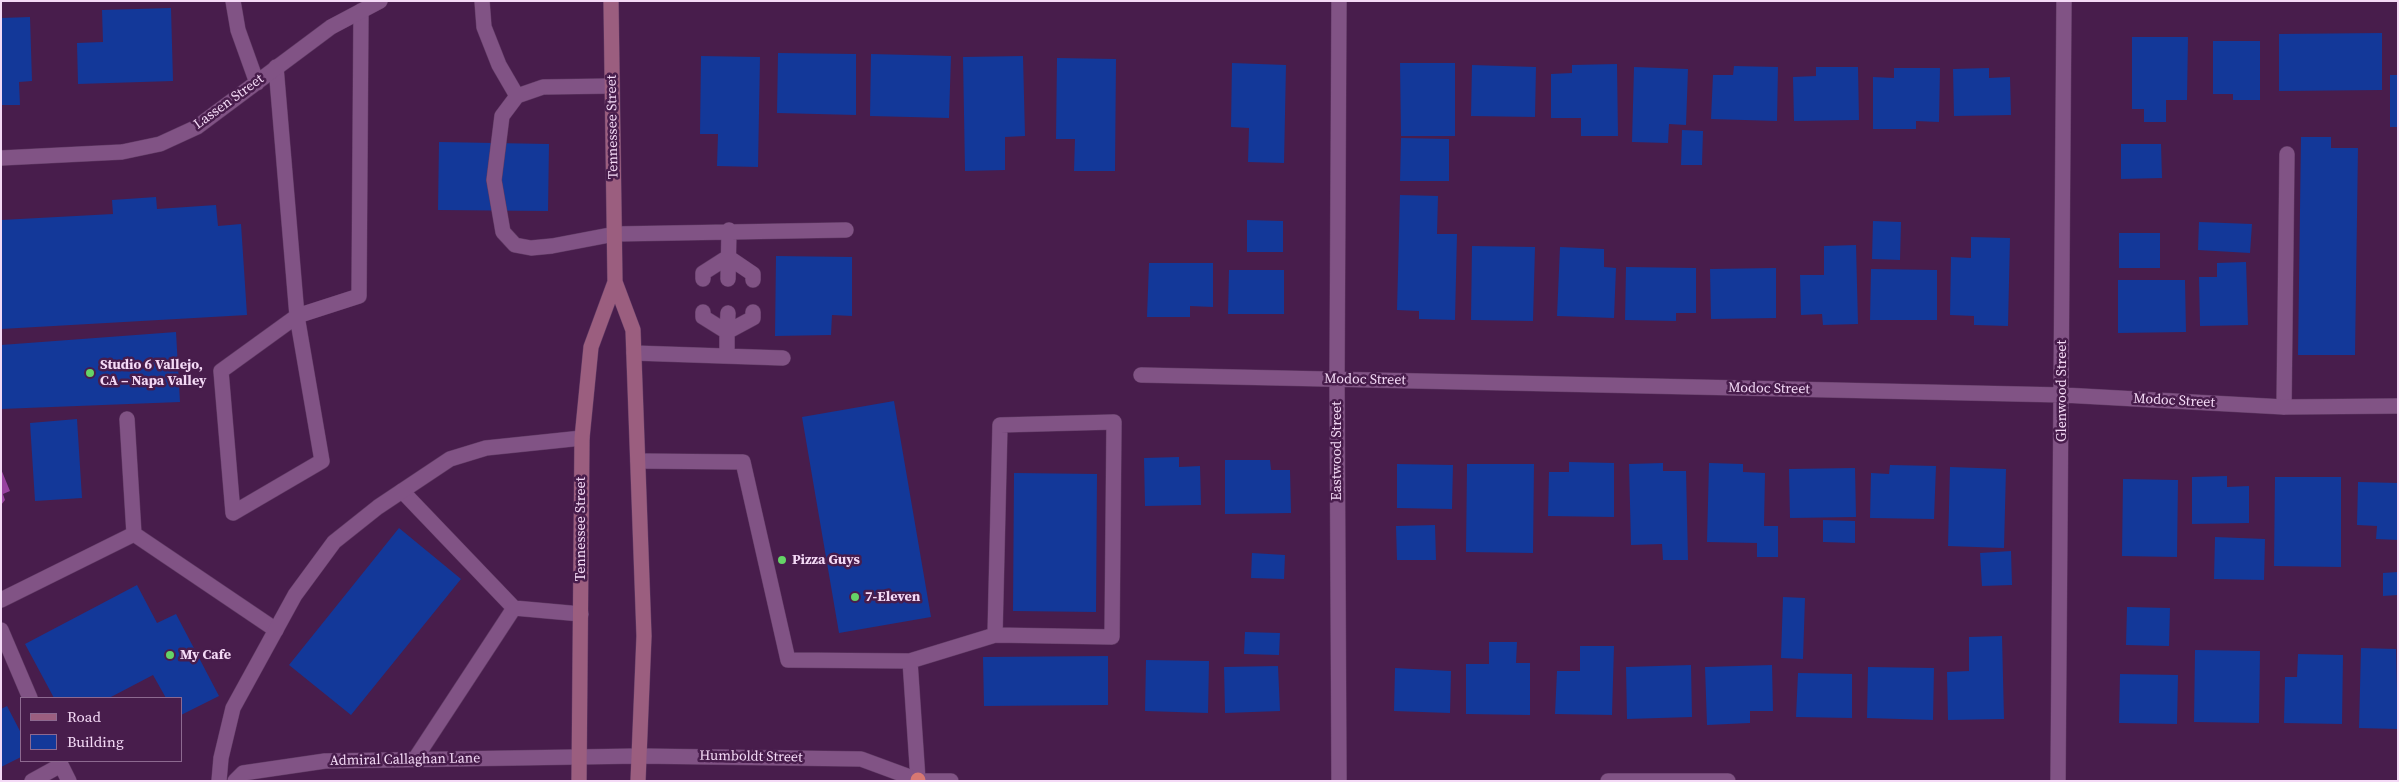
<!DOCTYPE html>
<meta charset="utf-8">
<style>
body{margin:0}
#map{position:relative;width:2399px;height:782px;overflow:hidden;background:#481d4c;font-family:"Source Serif 4",serif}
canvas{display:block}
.frame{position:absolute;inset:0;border:2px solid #f4daf6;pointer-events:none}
.legend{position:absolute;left:20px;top:697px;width:162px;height:65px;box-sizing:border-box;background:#481d4c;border:1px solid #8d6990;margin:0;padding:6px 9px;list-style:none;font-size:15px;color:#f4daf6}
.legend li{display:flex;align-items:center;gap:10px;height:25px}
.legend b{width:25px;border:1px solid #8d6990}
</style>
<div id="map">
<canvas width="2399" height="782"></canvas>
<div class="frame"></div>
<ul class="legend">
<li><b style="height:6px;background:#9b5e7f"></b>Road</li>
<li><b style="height:14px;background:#133899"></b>Building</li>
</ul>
</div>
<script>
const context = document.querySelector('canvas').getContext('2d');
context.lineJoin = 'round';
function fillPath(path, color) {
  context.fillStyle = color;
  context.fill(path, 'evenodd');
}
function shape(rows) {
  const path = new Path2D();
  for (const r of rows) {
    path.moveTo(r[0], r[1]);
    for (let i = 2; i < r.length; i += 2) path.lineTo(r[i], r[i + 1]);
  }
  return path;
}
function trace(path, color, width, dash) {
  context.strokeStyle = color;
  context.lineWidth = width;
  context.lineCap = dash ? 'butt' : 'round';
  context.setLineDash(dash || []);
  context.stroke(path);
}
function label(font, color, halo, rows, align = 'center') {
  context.font = font + ' "Source Serif 4",serif';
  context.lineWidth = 5;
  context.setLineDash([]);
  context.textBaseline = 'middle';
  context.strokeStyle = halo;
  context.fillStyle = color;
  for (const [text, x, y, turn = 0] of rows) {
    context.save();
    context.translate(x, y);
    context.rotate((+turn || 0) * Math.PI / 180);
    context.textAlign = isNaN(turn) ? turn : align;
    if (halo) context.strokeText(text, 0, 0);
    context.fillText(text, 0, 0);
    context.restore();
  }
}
fillPath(shape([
 [1,469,10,491,3,494,5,500,1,505]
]), '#97429f');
fillPath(shape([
 [171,8,173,81,78,84,77,43,103,42,102,10],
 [30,17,32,81,19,82,20,105,1,105,1,18],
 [2382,33,2382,90,2279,91,2279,34],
 [2132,37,2188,37,2187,100,2166,100,2166,122,2144,122,2144,109,2132,109],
 [2213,41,2260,41,2260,100,2233,100,2233,94,2213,94],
 [778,53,856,54,856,115,777,113],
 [871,54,951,56,949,118,870,116],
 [701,56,760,57,758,167,717,166,718,134,700,134],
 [1023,56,1025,136,1005,137,1005,170,965,171,963,57],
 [1057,58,1116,59,1115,171,1074,171,1075,139,1056,139],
 [1232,63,1286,65,1284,163,1248,162,1249,128,1231,127],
 [1400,63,1455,63,1455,136,1401,136],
 [1617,64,1618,136,1581,136,1581,118,1551,118,1551,74,1572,73,1572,65],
 [1472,65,1536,67,1535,117,1471,116],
 [1734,66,1778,67,1777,121,1711,119,1713,75,1733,75],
 [1634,67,1688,69,1686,125,1669,124,1668,143,1632,142],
 [1816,67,1858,67,1859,120,1794,121,1793,77,1816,76],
 [1894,68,1940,68,1939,122,1916,121,1916,129,1873,129,1873,77,1894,78],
 [1989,68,1989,78,2010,77,2011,115,1954,116,1953,69],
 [2390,75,2398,75,2398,127,2390,127],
 [1682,130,1703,131,1702,165,1681,165],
 [2301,137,2331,137,2331,148,2358,148,2355,355,2298,355],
 [1401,138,1449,139,1449,181,1400,181],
 [439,142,549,144,548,211,438,210],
 [2121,144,2161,144,2162,178,2121,179],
 [1400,195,1438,196,1437,234,1457,234,1455,320,1419,319,1419,311,1397,310],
 [156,197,157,209,216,205,218,226,241,224,247,315,1,329,1,220,113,214,112,200],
 [1247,220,1283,221,1283,252,1247,252],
 [1873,221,1901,222,1900,260,1872,259],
 [2199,222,2252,224,2250,253,2198,250],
 [2119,233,2160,233,2160,268,2119,268],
 [1971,237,2010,238,2008,326,1974,325,1974,316,1950,315,1951,257,1971,258],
 [1856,245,1858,324,1823,325,1822,314,1801,315,1800,275,1824,275,1824,246],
 [1472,246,1535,247,1533,321,1471,320],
 [1560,247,1604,249,1604,267,1616,268,1614,318,1557,316],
 [776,256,852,257,852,316,832,315,831,335,775,336],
 [2246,262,2248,325,2200,326,2199,277,2217,277,2217,263],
 [1149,263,1213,263,1213,307,1190,306,1190,317,1147,317],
 [1626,267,1696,268,1696,313,1676,313,1676,321,1625,320],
 [1776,268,1776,318,1711,319,1710,269],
 [1871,269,1937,270,1937,320,1870,320],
 [1229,270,1284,270,1284,314,1228,314],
 [2118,280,2185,280,2186,332,2118,333],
 [176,332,180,402,1,409,1,345],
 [894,401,931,617,839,633,802,417],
 [77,419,82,498,35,501,30,423],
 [1179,457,1179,467,1200,466,1201,505,1145,506,1144,458],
 [1225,460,1270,460,1271,470,1290,470,1291,513,1225,514],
 [1569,462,1614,463,1614,517,1548,516,1549,472,1569,472],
 [1663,463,1663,471,1686,471,1688,560,1663,560,1662,544,1631,545,1629,464],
 [1709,463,1743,464,1743,472,1765,473,1764,526,1778,526,1778,557,1757,557,1757,543,1707,542],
 [1397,464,1453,465,1452,509,1397,508],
 [1467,464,1534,464,1533,553,1466,552],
 [1890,465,1936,466,1934,519,1870,518,1871,473,1889,474],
 [1950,467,2006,469,2004,548,1948,546],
 [1855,468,1856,517,1790,518,1789,469],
 [1014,473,1097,474,1096,612,1013,611],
 [2227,476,2227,487,2249,486,2249,523,2192,524,2192,477],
 [2275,477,2341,477,2341,567,2274,566],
 [2123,479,2178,480,2177,557,2122,556],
 [2358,482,2398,483,2398,540,2376,539,2377,526,2357,525],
 [1823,520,1855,521,1855,543,1823,542],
 [1435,525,1436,560,1397,560,1396,526],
 [399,528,461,579,351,715,289,665],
 [2215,537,2265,539,2264,580,2214,579],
 [2011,551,2012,585,1982,586,1980,553],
 [1252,553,1285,555,1284,579,1251,578],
 [2398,572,2398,595,2383,596,2383,573],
 [137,585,157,623,176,614,219,696,181,715,181,698,166,698,153,675,109,698,54,698,25,644],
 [1783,597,1805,598,1803,659,1781,658],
 [2127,607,2170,608,2169,646,2126,645],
 [1245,632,1280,633,1279,655,1244,654],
 [2002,636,2004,719,1948,720,1947,672,1969,671,1969,637],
 [1489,642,1517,642,1516,663,1530,663,1530,715,1466,714,1466,664,1489,664],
 [1580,646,1614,646,1612,715,1555,714,1557,671,1580,671],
 [2361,648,2396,649,2398,729,2359,728],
 [2195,650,2260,651,2259,723,2194,722],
 [2298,654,2343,655,2342,724,2284,723,2285,677,2297,677],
 [1108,656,1108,705,984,706,983,657],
 [1146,660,1209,661,1208,713,1145,711],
 [1691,665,1692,717,1627,719,1626,667],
 [1772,665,1773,711,1750,711,1750,723,1707,725,1705,667],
 [1278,666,1280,711,1225,713,1224,667],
 [1868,667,1934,668,1933,720,1867,718],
 [1395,668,1451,671,1450,713,1394,711],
 [1798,673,1852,674,1852,718,1796,717],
 [2120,674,2178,675,2177,724,2119,723],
 [7,706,21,733,21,757,1,767,1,709]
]), '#133899');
const service = shape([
 [482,1,484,27,499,65,517,96],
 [276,67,297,316,221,371,233,513,322,461,297,316,359,296,361,11],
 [612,86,543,87,517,96,502,116,494,180,503,232,515,245,531,248,552,246,615,234,846,230],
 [703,279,703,273,728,257,753,274,753,280],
 [728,279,729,230],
 [703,312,703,317,727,332,727,356],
 [727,332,753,318,753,312],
 [727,332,728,313],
 [634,353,783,358],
 [2284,407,2287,154],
 [127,419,134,534],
 [638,461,743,462,788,660,910,661,918,780],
 [402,491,514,608,581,614],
 [1,600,134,534,276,630],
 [1,630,30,698],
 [910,661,995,635,1000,425,1114,422,1112,637,995,635],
 [415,759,514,608],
 [59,761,69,781],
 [32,781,61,765]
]);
const minor = shape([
 [233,1,238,30,257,83],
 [1339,1,1337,379,1339,781],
 [1,158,122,152,160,144,197,127,331,27,380,1],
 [1141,375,2063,395,2284,407,2398,406],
 [219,781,221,758,233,708,295,595,334,542,378,507,450,459,486,448,582,438],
 [2058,781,2064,1]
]);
const tertiary = shape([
 [235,781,243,773,325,761,639,756,861,759,918,780],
 [917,781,951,781],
 [1608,781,1728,781]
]);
const secondary = shape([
 [611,1,615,282,633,330,644,636,638,781],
 [579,781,582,438,591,347,615,282]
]);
const motorway = shape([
 [918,780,918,781]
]);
trace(service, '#603b64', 16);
trace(minor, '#603b64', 16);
trace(tertiary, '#603b64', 16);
trace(secondary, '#603b64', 16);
trace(motorway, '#603b64', 16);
trace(service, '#815385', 15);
trace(minor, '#815385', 15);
trace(tertiary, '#815385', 15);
trace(secondary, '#9b5e7f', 15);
trace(motorway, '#d77872', 15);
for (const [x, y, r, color] of [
 [90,373,5,"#65d467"],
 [782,560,5,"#65d467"],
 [855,597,5,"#65d467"],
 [170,655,5,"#65d467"]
]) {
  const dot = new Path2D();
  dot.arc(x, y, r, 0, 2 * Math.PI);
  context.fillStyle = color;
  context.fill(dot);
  trace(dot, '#481d4c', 2);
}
label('14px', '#f4daf6', '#481d4c', [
 ["Lassen Street",229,102,-36],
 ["Tennessee Street",613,127,-91],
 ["Modoc Street",1365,380,1],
 ["Modoc Street",1769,389,1],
 ["Glenwood Street",2062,391,-90],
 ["Modoc Street",2174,401,3],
 ["Eastwood Street",1337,451,-90],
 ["Tennessee Street",581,529,-90],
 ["Humboldt Street",751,757,1],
 ["Admiral Callaghan Lane",405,760,-1]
]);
label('bold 14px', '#f4daf6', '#481d4c', [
 ["Studio 6 Vallejo,",100,365],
 ["CA – Napa Valley",100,381],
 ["Pizza Guys",792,560],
 ["7-Eleven",865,597],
 ["My Cafe",180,655]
], 'left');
</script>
